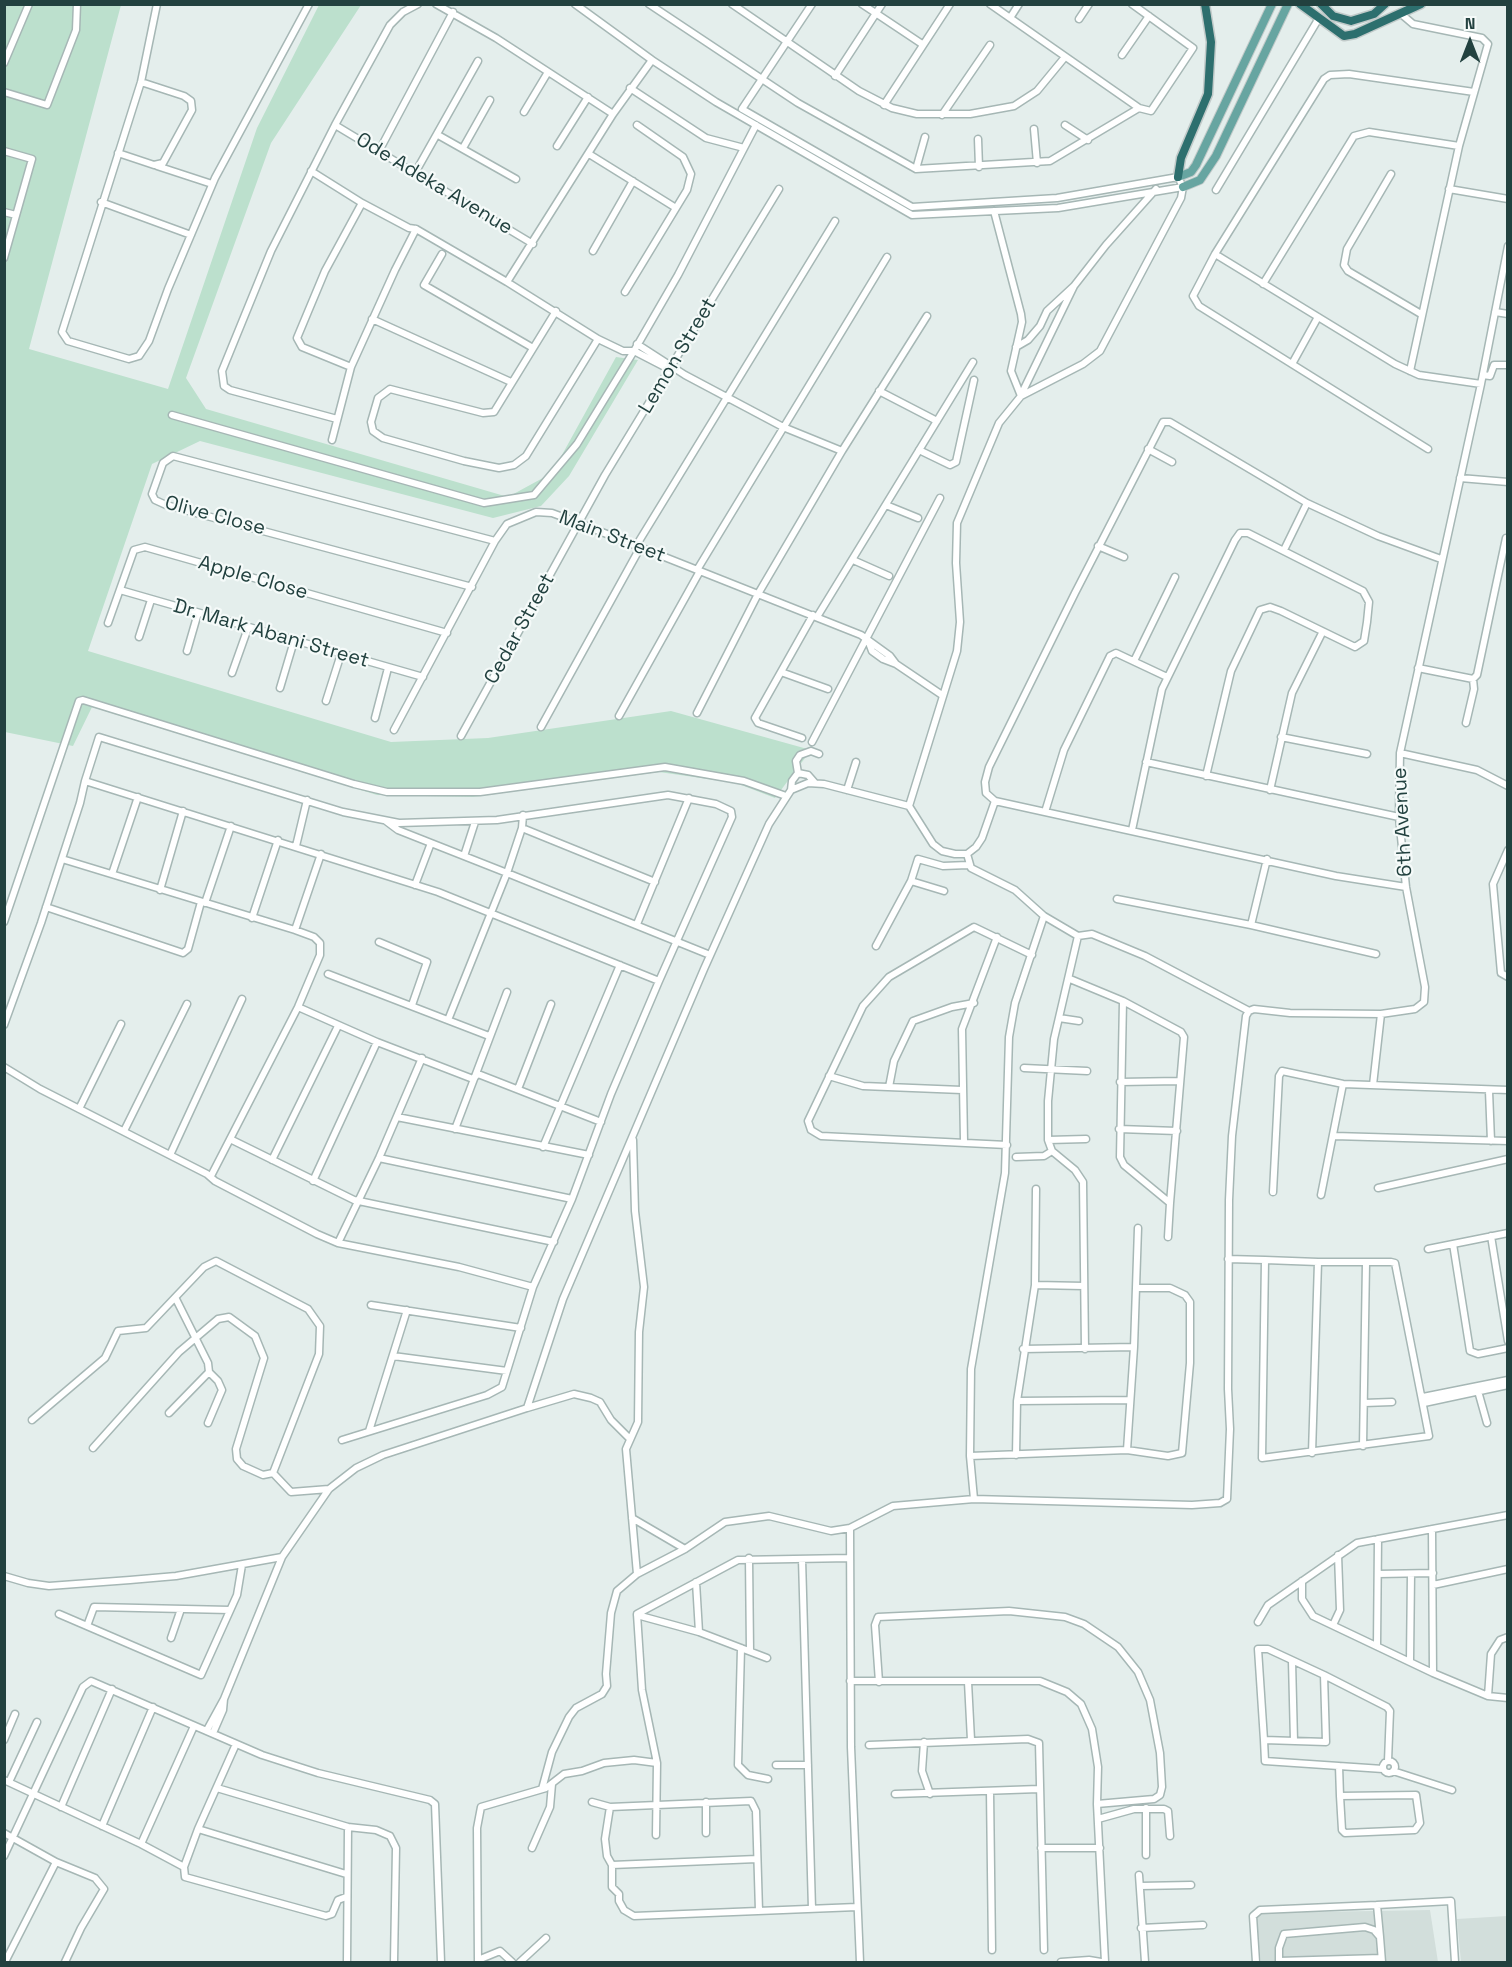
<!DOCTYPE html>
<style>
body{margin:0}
#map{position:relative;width:1512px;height:1967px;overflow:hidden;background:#e4eeec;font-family:"Space Grotesk",sans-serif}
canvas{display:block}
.frame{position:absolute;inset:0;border:6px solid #22413f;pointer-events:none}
.north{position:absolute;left:1440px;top:12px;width:60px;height:60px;-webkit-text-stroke:4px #f5faf9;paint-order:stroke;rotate:0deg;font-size:16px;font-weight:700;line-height:24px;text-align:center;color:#22413f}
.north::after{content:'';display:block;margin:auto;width:21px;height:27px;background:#22413f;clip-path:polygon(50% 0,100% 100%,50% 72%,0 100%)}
</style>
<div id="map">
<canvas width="1512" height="1967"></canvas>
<div class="frame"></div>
<div class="north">N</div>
</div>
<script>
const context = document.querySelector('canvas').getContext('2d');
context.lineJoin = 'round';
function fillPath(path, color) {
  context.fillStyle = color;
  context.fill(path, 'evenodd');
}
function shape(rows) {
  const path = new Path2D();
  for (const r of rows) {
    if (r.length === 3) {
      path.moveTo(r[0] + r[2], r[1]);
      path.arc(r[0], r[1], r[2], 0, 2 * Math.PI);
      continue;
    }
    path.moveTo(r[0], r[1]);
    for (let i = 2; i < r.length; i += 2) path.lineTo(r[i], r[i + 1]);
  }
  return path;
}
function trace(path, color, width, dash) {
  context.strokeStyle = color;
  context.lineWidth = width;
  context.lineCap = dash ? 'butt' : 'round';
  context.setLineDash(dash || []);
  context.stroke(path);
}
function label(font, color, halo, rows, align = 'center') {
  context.font = font + ' "Space Grotesk",sans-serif';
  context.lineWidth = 4.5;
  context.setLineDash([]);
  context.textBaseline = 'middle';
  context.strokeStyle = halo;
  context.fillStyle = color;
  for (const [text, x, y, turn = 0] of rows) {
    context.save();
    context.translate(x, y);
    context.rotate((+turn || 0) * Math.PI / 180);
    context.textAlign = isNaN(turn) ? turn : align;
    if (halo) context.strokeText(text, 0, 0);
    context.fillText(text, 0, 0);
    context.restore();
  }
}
fillPath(shape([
 [1430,1910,1438,1962,1261,1962,1254,1913],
 [1507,1916,1507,1962,1461,1962,1457,1919]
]), '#d2dedb');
fillPath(shape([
 [5,5,121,5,29,349,168,389,257,128,319,5,361,5,271,143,186,378,206,409,508,497,552,473,616,357,638,360,569,476,541,506,493,518,200,441,152,464,88,651,391,742,488,738,671,711,811,750,775,798,736,783,659,772,473,797,377,795,92,707,73,746,5,732]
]), '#bce0cd');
const minor = shape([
 [157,4,141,82,62,332,68,341,129,359,139,356,149,341,168,289,215,178,309,4],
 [436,4,496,38,613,114],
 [575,4,652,60],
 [649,4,798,103,916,169,1050,161,1139,108],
 [732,4,859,91,892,108,917,114,970,114,1014,106,1037,91,1065,57],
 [812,4,742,109,912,207,1057,198,1178,177,1183,187,1181,198,1100,351,1083,364,1021,396],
 [862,4,922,44],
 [990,4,1139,108,1151,111,1193,48,1132,4],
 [1400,13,1413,24,1482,38,1488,44,1459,146,1410,371],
 [1010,18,1019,4],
 [1079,19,1089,4],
 [1122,55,1149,16],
 [4,63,29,4],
 [835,76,882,4],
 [630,88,706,138,744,148],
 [4,92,47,105,76,30,77,4],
 [884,105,950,4],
 [524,112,548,72],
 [942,115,990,45],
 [335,125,533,244],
 [1065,125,1088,140],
 [1034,129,1037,163],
 [438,135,516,179],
 [978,139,979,167],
 [557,146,588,97],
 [463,148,490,100],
 [4,151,32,159,4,258],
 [379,151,453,12],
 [118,153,154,165,163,163,192,110,191,101,184,96,141,82],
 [589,154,676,208],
 [157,166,212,184],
 [916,169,925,137],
 [311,171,362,203,409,228,416,229,507,282,598,339,623,351,634,351,663,366,672,368],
 [415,173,478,61],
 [1391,174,1347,249,1344,265,1348,271,1421,314],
 [1449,189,1508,199],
 [1216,190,1319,18],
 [101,202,191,235],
 [4,212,16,215],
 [593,251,633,181],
 [442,254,424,285,533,348],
 [1215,254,1395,364,1419,375,1481,384],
 [507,282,613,114,652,60,716,102,912,215,1058,208,1183,187],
 [1263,284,1354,136,1369,132,1459,146],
 [625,292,687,190,691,174,683,157,637,125],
 [556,311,494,412,483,413,390,389,378,398,371,422,373,431,383,438,464,461,499,468,514,465,526,456,598,339],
 [1495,312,1508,314],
 [372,319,511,382],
 [637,344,685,375,783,427,842,451],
 [1016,347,1028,340,1040,326,1047,311,1074,286],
 [1292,364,1318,317],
 [351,367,302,347,297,338,325,271,362,203],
 [1483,375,1490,376,1494,365,1508,365],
 [879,391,937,421],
 [1021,395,1074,286,1106,245,1156,189],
 [172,415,484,503,534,495,577,444,634,351,678,275,756,125],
 [337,419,230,390,224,386,222,371,271,251,335,125,390,25,403,12,418,4],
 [332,440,351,367,395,270,416,229],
 [1148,449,1172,462],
 [1428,449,1199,306,1193,296,1215,254,1324,79,1330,75,1349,74,1474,92],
 [919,450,950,465,956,462,974,380],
 [1460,478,1508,482],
 [886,505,918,518],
 [636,546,835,221],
 [1098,546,1124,557],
 [1284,550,1307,503],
 [853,560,889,576],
 [697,570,887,257],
 [472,587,166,505,155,500,152,494,163,463,173,456,495,541],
 [120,590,423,677],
 [817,617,973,362],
 [108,623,134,550,145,547,447,633],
 [139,637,151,600],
 [868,640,872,651,883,659,896,664,942,695],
 [187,651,198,613],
 [1134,661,1175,577],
 [1418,668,1473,679],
 [781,672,828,689],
 [232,673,248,628],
 [280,688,294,641],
 [326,701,341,654],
 [697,713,758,594,842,451,927,316],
 [619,716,700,571],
 [375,718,388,668],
 [1466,723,1474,689,1473,679,1477,675,1506,538],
 [541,727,640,548],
 [394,730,495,541,507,524,536,512,552,513,579,523,861,635,890,656,896,664],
 [461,736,605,475,779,189],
 [1281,737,1367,754],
 [802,738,758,723,755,718,813,615],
 [812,742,940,498],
 [1400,753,1477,770,1508,786],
 [1146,762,1399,817],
 [798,773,796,761,800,755,811,751,819,754],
 [798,773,808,775,815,783],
 [85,781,99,737,343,812,399,823,497,820,668,795,716,804,731,811,732,817,659,981,611,1094,572,1199,533,1287,502,1387,487,1395,342,1440],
 [791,790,792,781,798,773],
 [847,790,856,762],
 [1270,790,1292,693,1322,633],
 [909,806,957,651,960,622,956,563,957,523,999,423,1021,396,1011,371,1022,322,1021,314,994,211],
 [1045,812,1064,750,1110,656,1116,653,1167,677],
 [386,821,398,830,507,873,522,828,523,815],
 [522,828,655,882],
 [1132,830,1162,689,1235,540,1240,533,1248,533,1363,591,1369,602,1367,622,1364,641,1355,647,1281,611,1270,607,1260,610,1231,671,1206,776],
 [296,846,307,800],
 [1508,850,1493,884,1501,973,1508,977],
 [967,854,971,868,1015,890,1044,916,1015,1003,1009,1037,1005,1173,971,1369,970,1456,974,1499],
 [464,856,475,822],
 [62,859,295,930,314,937,320,943,320,955,298,1007,211,1176],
 [112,874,138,797],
 [911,881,944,891],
 [415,885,431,843],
 [1406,887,1336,876,995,801,986,793,985,782,989,767,1075,593,1163,422,1170,422,1307,503,1378,536,1441,559],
 [160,890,183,811],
 [1117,899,1251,925,1376,954],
 [205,903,231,826],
 [46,907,183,953,188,949,201,902],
 [1044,916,1078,936,1054,1039,1048,1101,1048,1140,1052,1151,1075,1170,1083,1182,1085,1349],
 [252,918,278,840],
 [4,922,79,701,83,700,354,784,387,792,480,792,665,767,744,781,786,796],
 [637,924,689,798],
 [1251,925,1267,859],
 [295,930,321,854],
 [1078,936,1092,934,1145,956,1249,1011,1254,1009,1290,1013,1381,1014,1415,1009,1424,1002,1425,987,1406,887,1399,817,1400,753,1481,384,1508,246],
 [379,942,427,962,412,1005],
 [876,946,911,881,918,859,943,866,968,865],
 [328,974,489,1036],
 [1070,979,1123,1001,1181,1032,1184,1037,1170,1203,1124,1165,1120,1157,1123,1001],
 [298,1007,377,1042,473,1079,478,1074,601,1122],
 [1059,1018,1079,1021],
 [448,1020,507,873,710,955],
 [4,1025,41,923,80,803,85,781,438,892,659,981],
 [4,1067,40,1089,207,1174,215,1181,317,1234,338,1243,459,1267,533,1287],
 [1024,1068,1087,1071],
 [829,1076,863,1086,962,1090],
 [1120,1082,1179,1081],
 [1373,1085,1381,1014],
 [889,1087,894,1061,913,1021,952,1007,974,1003],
 [518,1089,551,1004],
 [1489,1091,1491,1141],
 [79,1109,121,1024],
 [397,1117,589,1155],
 [455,1129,507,992],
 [1119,1129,1177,1131],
 [124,1131,187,1004],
 [1334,1136,1508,1141],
 [230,1139,354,1200,554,1242],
 [633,1140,635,1211,644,1287,639,1332,638,1422,626,1449,637,1574],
 [1048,1140,1086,1139],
 [964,1141,962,1029,997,937],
 [1007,1145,821,1136,811,1130,808,1121,863,1006,889,977,974,927,1032,955],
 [543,1147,620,965],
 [170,1155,242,999],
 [1016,1157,1044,1156,1052,1151],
 [379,1158,572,1199],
 [272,1160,338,1026],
 [313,1181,377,1042],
 [1378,1188,1508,1159],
 [1273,1192,1279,1076,1282,1071,1343,1084,1508,1090],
 [1321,1195,1343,1084],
 [1491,1236,1508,1341],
 [1168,1237,1170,1203],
 [338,1243,379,1158,422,1058],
 [1453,1244,1470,1351,1478,1354,1508,1348],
 [1428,1249,1508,1233],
 [1228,1259,1265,1260,1318,1262,1391,1262,1395,1263,1429,1436,1262,1458,1265,1260],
 [1035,1285,1084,1286],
 [371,1305,521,1328],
 [1023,1349,1134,1347],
 [393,1356,507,1371],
 [1478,1391,1487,1423],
 [1423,1397,1508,1380],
 [1017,1401,1130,1400],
 [1364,1403,1392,1402],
 [1424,1403,1508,1385],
 [527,1408,574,1394,591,1398,600,1402,611,1420,630,1439],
 [169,1413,209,1372,208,1363,176,1299],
 [32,1420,105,1358,118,1331,146,1328,204,1267,216,1261,308,1309,320,1326,319,1354,273,1473,291,1492,329,1489],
 [208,1423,222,1390,218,1381,209,1372],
 [369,1431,407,1310],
 [1363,1446,1366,1263],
 [93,1448,179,1352,218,1319,229,1317,255,1336,264,1358,236,1449,237,1459,243,1466,263,1475,273,1473],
 [1127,1450,1168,1456,1182,1453,1190,1363,1190,1302,1185,1295,1170,1288,1137,1288],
 [1312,1453,1318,1262],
 [1016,1455,1017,1401,1035,1285,1036,1189],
 [970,1456,1127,1450,1134,1347,1138,1228],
 [632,1518,685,1549],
 [850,1528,851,1747,860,1962],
 [749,1558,750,1651],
 [802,1559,812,1909],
 [1378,1574,1433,1573],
 [4,1576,28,1583,49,1586,130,1580,176,1576,282,1557],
 [1302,1581,1302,1599,1313,1616,1433,1673,1432,1529],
 [696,1582,699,1632],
 [1433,1585,1508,1569],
 [59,1614,201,1675,237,1595,242,1565],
 [637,1615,699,1632,767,1658],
 [1258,1622,1268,1605,1357,1543,1508,1515],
 [1333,1625,1340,1610,1338,1555],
 [87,1626,94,1607,230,1610],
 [171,1638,181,1609],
 [1377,1645,1378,1539],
 [741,1648,738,1765,748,1775,768,1779],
 [1258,1649,1268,1649,1324,1675,1326,1742,1264,1740,1258,1649],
 [1410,1660,1411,1574],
 [1292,1661,1294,1741],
 [1433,1673,1488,1696,1508,1698],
 [1324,1675,1387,1707,1390,1711,1388,1761],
 [850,1681,1040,1681,1067,1692,1081,1704,1092,1729,1098,1767,1097,1804,1105,1962],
 [879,1682,875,1625,878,1617,1009,1611,1065,1617,1084,1624,1118,1647,1138,1672,1150,1700,1160,1753,1162,1787,1160,1795,1154,1799,1097,1804],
 [968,1682,971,1740],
 [1488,1696,1491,1654,1500,1640,1508,1637],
 [207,1730,224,1699,282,1557,329,1489,356,1468,383,1455,527,1408,563,1299,704,969,769,824,791,790,808,783,824,784,909,806,933,844,942,851,955,854,967,854,976,847,982,838,995,801],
 [213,1733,223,1710,224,1699],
 [4,1740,15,1714],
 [1264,1740,1265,1761,1383,1769],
 [924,1742,922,1771,930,1794],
 [869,1745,1028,1739,1039,1743,1044,1950],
 [1389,1767,6],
 [776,1765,808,1765],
 [1339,1766,1340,1796,1342,1830,1345,1833,1415,1830,1420,1823,1416,1795,1340,1796],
 [1393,1771,1452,1790],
 [4,1780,141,1844,184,1867,198,1829,236,1744],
 [9,1782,37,1722],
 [217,1788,348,1827,376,1830,390,1836,396,1848,394,1962],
 [542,1789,552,1752,569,1717,576,1708,602,1694,607,1686,606,1674,611,1613,617,1591,637,1574,685,1549,725,1522,769,1516,831,1531,850,1528,893,1506,974,1499,1192,1505,1220,1503,1227,1499,1230,1429,1228,1389,1229,1200,1232,1136,1246,1016,1249,1011],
 [990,1791,992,1950],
 [895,1794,1039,1789],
 [592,1802,610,1807,751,1801,756,1811,759,1911],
 [706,1802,706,1833],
 [61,1807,112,1689],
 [610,1807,605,1839,607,1856,612,1865,612,1887,619,1894,619,1901,624,1910,634,1916,857,1907],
 [1146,1808,1146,1855],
 [1098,1819,1134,1809,1164,1809,1168,1811,1170,1836],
 [102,1826,153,1707],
 [198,1829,346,1874],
 [4,1833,56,1862,5,1962],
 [656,1835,657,1763,642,1690,637,1614,738,1560,850,1558],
 [141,1844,194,1726],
 [532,1848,550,1807,552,1784],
 [1041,1848,1100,1848],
 [4,1856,83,1687,91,1681,262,1755,318,1773,430,1800,435,1804,441,1962],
 [56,1862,95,1878,104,1889,81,1928,65,1962],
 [612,1865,757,1859],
 [184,1867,185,1877,326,1916,332,1914,338,1900,346,1897],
 [1139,1875,1145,1962],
 [1140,1886,1191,1885],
 [1141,1928,1203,1925],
 [1380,1937,1377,1905,1451,1901,1455,1962],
 [478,1960,500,1951,512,1962],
 [1279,1961,1381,1958],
 [347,1962,348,1827],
 [478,1962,477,1828,481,1807,546,1788,564,1774,582,1771,604,1763,634,1760,657,1763],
 [520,1962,546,1938],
 [1061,1962,1089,1960,1101,1962],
 [1256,1962,1253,1916,1260,1910,1377,1905],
 [1279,1962,1279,1948,1284,1934,1365,1927,1374,1930,1380,1937,1382,1962]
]);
const major = shape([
 [1178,177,1191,172,1196,165,1272,4],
 [1183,187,1200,180,1216,156,1288,4]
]);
const highway = shape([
 [1300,4,1344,36,1355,34,1421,4],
 [1321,4,1333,16,1351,21,1374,14,1385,4],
 [1178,177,1181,158,1208,94,1211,42,1205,4]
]);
trace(minor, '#a6b7b5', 9);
trace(major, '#c1cac9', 10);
trace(highway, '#c1cac9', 11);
trace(minor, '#fff', 6);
trace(major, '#67a5a1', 8);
trace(highway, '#2d6f6e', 8);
label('20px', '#22413f', '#f5faf9', [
 ["Ode Adeka Avenue",434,184,31],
 ["Lemon Street",678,356,-59],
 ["Olive Close",215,516,15],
 ["Main Street",612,537,21],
 ["Apple Close",253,578,16],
 ["Cedar Street",520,629,-61],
 ["Dr. Mark Abani Street",271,634,16],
 ["6th Avenue",1403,822,-93]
]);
</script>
